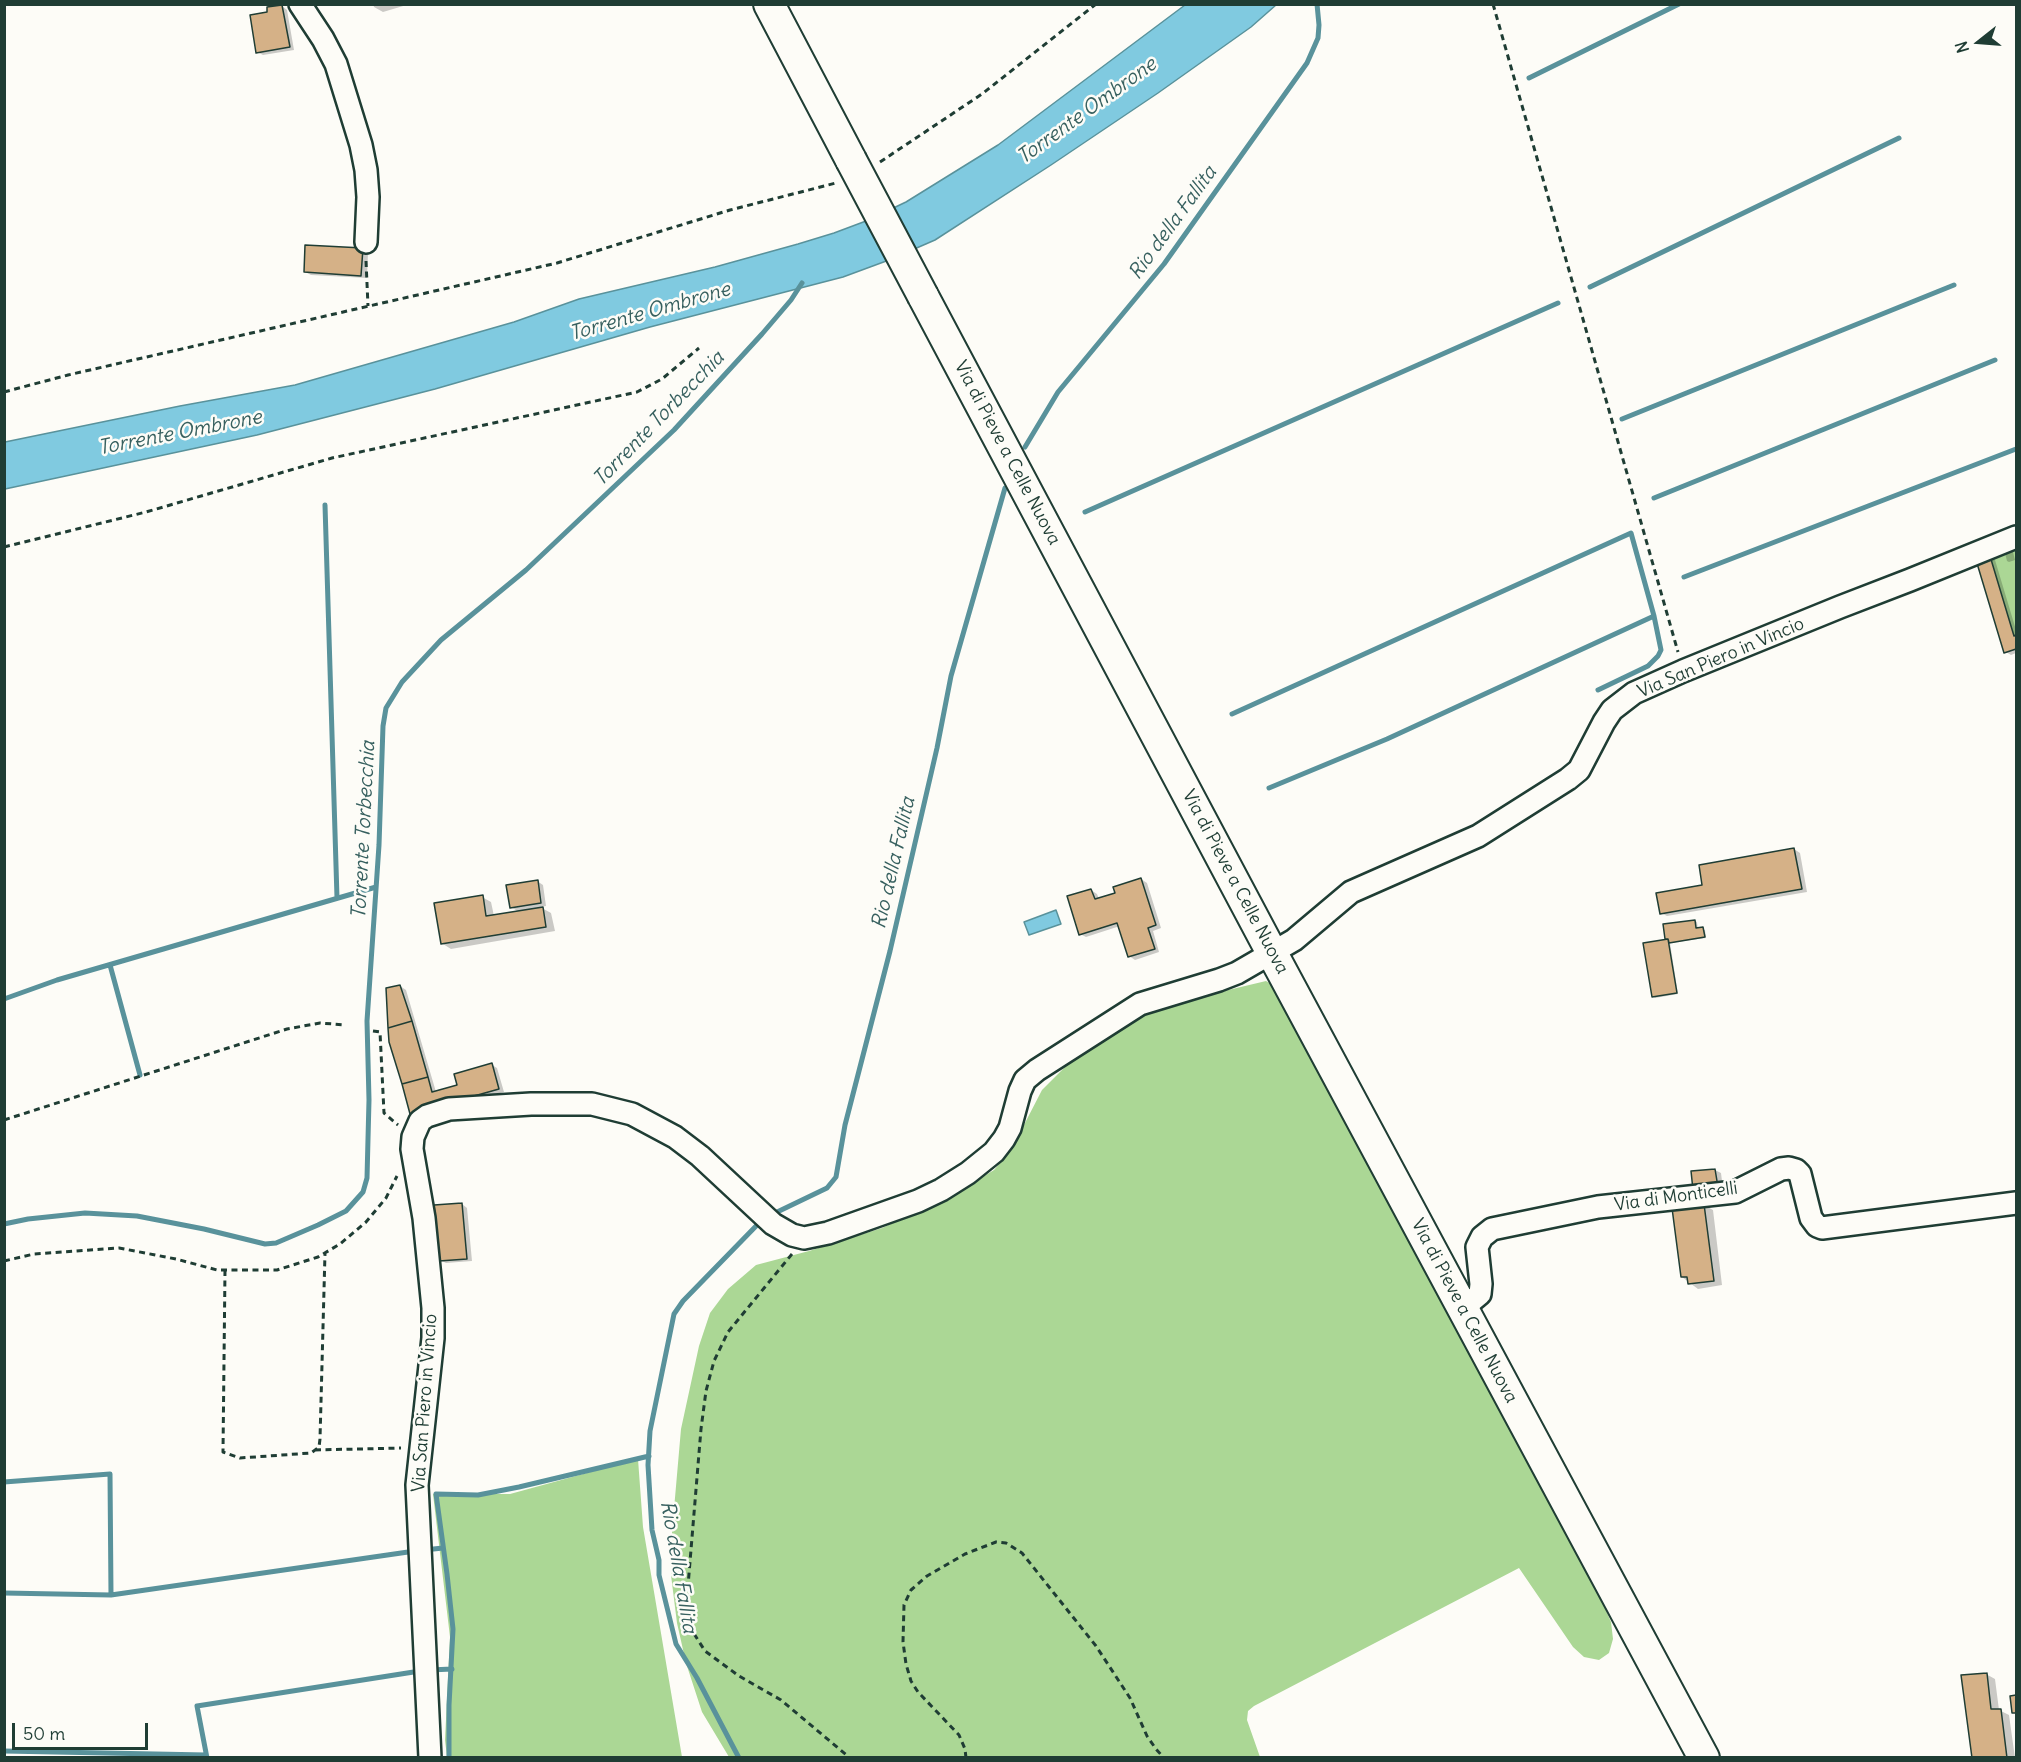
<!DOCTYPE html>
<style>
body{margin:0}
#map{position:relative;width:2021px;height:1762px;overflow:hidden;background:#fdfcf7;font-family:Delius,sans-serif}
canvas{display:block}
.frame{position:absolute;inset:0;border:6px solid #1f3d34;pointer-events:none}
.north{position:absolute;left:1949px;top:12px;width:60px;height:60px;-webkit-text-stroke:4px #fdfcf7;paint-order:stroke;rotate:253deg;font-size:16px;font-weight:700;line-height:24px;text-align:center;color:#1f3d34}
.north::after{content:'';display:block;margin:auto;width:21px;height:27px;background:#1f3d34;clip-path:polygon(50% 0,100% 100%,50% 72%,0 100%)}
.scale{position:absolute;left:12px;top:1723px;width:136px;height:27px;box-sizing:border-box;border:3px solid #1f3d34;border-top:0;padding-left:8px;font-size:18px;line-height:21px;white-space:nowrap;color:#1f3d34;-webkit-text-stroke:4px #fdfcf7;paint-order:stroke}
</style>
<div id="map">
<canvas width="2021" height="1762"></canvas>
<div class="frame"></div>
<div class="north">N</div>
<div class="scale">50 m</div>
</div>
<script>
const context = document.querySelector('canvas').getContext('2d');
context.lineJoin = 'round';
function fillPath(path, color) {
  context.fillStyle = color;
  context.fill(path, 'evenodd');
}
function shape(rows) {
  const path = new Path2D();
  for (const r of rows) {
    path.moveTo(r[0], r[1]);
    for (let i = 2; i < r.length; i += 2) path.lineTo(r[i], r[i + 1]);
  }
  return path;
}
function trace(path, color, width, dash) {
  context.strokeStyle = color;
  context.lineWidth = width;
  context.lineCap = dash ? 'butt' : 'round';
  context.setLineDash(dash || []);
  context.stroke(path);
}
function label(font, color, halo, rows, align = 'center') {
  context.font = font + ' Delius,sans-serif';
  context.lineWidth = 5;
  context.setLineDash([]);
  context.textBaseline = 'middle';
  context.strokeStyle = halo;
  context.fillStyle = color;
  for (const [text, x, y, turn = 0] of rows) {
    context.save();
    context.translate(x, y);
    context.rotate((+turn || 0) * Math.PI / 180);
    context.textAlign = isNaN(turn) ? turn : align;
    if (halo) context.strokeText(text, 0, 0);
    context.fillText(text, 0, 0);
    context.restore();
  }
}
fillPath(shape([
 [2016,547,2016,649,2004,653,1976,560],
 [1266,981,1276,987,1604,1606,1611,1622,1613,1639,1609,1653,1599,1660,1584,1657,1573,1647,1519,1568,1254,1706,1248,1711,1247,1720,1260,1757,729,1757,702,1712,686,1663,677,1623,671,1575,672,1532,681,1429,699,1346,710,1313,728,1289,756,1265,809,1251,882,1228,948,1198,994,1170,1011,1150,1042,1090,1068,1064,1128,1024,1161,1006],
 [638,1459,643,1527,682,1757,447,1757,445,1740,450,1637,433,1494,510,1494]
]), '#abd795');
const water = shape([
 [1185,5,1276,5,1251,27,1158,93,1051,165,935,240,889,260,843,277,650,327,435,389,257,435,5,489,5,442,180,406,295,385,514,322,579,299,715,267,798,244,834,233,866,221,906,202,998,145,1185,5],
 [1056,910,1061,924,1029,935,1024,922,1056,910]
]);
fillPath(water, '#80cae0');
trace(water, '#59929b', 1.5);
fillPath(shape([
 [373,4,410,4,383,12,374,7],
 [282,6,287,10,294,50,263,55,257,52,269,13],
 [363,250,368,253,367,278,311,275,305,272],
 [2011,551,2013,552,2015,560,2009,562,2007,561,2005,553],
 [1989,557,1995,560,2016,630,2016,653,2011,655,2006,652],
 [1794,849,1800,853,1807,892,1667,916,1661,913,1704,886],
 [1141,879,1147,883,1161,928,1153,931,1159,952,1135,960,1129,956,1120,926,1086,937,1080,934,1091,890,1097,894,1099,899,1117,894],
 [537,881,543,885,546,906,540,907,551,913,555,931,451,949,443,944,482,897,491,902,494,916,519,912,511,907],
 [1695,921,1697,922,1698,930,1705,930,1706,938,1670,943,1678,994,1655,998,1653,996,1667,940,1665,926],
 [400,986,406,990,436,1092,459,1086,492,1065,497,1068,504,1092,417,1117,412,1113],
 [1715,1170,1721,1173,1723,1189,1700,1192],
 [462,1204,467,1208,472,1261,446,1263,440,1260],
 [1704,1205,1713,1210,1722,1285,1698,1289,1682,1277],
 [1986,1674,1995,1679,1999,1710,2009,1715,2015,1758,1974,1758]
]), '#0003');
trace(shape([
 [1529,78,1679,4],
 [1590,287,1899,138],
 [1622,419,1954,285],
 [1025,447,1058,392,1164,264,1307,63,1318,38,1319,25,1317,4],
 [1654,498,1995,360],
 [325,505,337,898],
 [1085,512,1558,303],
 [1684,577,2016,449],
 [1232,714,1631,533,1654,616,1661,650,1658,656,1648,666,1598,690],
 [1269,788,1387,739,1654,616],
 [110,965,140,1075],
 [4,999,57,980,376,887],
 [775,1213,827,1188,836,1177,845,1125,890,951,937,748,951,676,1005,488],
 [4,1224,28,1219,85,1213,137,1216,204,1229,265,1244,276,1243,318,1225,346,1211,363,1192,367,1178,369,1100,367,1021,379,845,383,726,386,708,402,682,441,640,526,570,674,430,762,334,791,300,802,283],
 [4,1482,110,1474,111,1595],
 [424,1550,443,1548],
 [4,1593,111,1595,415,1551],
 [430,1670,452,1669],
 [4,1751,206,1755],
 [207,1758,197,1706,420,1671],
 [449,1758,449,1705,453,1629,447,1574,436,1494,478,1495,519,1487,649,1456],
 [739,1758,697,1678,676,1644,659,1575,659,1560,652,1530,648,1465,650,1431,674,1314,683,1301,759,1223]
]), '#59929b', 5);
const building = shape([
 [282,5,290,47,256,53,250,15,267,12,267,7,282,5],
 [305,245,363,248,361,276,304,272,305,245],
 [1990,556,2014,636,2016,635,2016,649,2004,653,1976,560,1990,556],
 [1794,848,1802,889,1660,914,1656,893,1702,885,1699,865,1794,848],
 [1141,878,1156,925,1148,928,1155,949,1128,957,1117,923,1079,935,1067,896,1091,889,1095,899,1115,893,1113,887,1141,878],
 [538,880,541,903,510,908,506,885,538,880],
 [483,895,486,916,543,907,546,927,441,944,434,903,483,895],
 [1695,920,1696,928,1703,927,1705,937,1669,943,1668,939,1665,939,1663,924,1695,920],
 [1668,939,1677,993,1652,997,1643,943,1668,939],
 [400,985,412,1021,388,1028,386,988,400,985],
 [412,1021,428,1077,402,1084,389,1042,388,1028,412,1021],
 [492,1063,499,1089,410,1114,402,1084,428,1077,432,1092,457,1085,454,1074,492,1063],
 [1715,1169,1718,1187,1693,1190,1691,1171,1715,1169],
 [462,1203,467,1259,439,1261,434,1205,462,1203],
 [1704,1204,1714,1281,1688,1284,1687,1277,1681,1277,1672,1208,1704,1204],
 [1987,1673,1991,1709,2001,1709,2007,1758,1972,1758,1961,1675,1987,1673],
 [2016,1695,2016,1713,2012,1713,2010,1696,2016,1695]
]);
fillPath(building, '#d5b187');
trace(building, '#1f3d34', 1.5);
const minor = shape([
 [300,4,323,39,336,64,361,145,366,170,368,197,366,242],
 [1462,1309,1480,1294,1481,1284,1477,1247,1482,1237,1492,1229,1598,1207,1735,1192,1781,1169,1789,1168,1796,1170,1800,1174,1811,1218,1817,1226,1822,1228,2016,1203],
 [430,1758,417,1485,433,1338,433,1308,424,1218,412,1149,413,1137,420,1121,427,1116,449,1109,531,1104,592,1104,632,1114,675,1137,700,1156,773,1224,792,1235,804,1238,828,1233,918,1201,941,1190,968,1173,994,1152,1004,1139,1010,1128,1020,1091,1025,1080,1037,1070,1140,1004,1219,980,1237,973,1294,940,1351,892,1478,836,1568,779,1579,770,1604,722,1612,710,1634,693,1683,671,1840,607,1910,580,2016,537]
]);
const secondary = shape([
 [769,4,851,160],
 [923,296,1272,953,1704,1758]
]);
trace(minor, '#1f3d34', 26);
trace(secondary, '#1f3d34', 34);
trace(shape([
 [1493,4,1678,652],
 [880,162,982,94,1096,4],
 [366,261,368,306],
 [4,392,68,375,557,263,730,210,836,183],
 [4,547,146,512,332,458,637,392,662,379,699,348],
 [373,1031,380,1032,384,1113,398,1125],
 [4,1120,287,1029,320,1023,346,1025],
 [792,1254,728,1332,714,1361,706,1391,701,1429,687,1598,687,1615,691,1629,705,1651,739,1676,781,1700,850,1758],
 [4,1261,34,1254,119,1248,176,1259,217,1270,277,1270,318,1257,340,1244,366,1222,386,1198,397,1176],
 [225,1270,223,1452,240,1458,311,1453,319,1447,320,1439,325,1253],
 [315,1450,401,1448],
 [966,1758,965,1749,959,1735,918,1692,911,1681,906,1664,903,1642,904,1605,911,1590,927,1576,965,1554,996,1542,1006,1543,1022,1553,1096,1646,1130,1698,1147,1736,1156,1749,1164,1758],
 [1219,1758,1232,1758]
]), '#1f3d34', 3, [6, 4.5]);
trace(minor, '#fdfcf7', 21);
trace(secondary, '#fdfcf7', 30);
const secondaryBridge = shape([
 [851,160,923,296]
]);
trace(secondaryBridge, '#1f3d34', 34, []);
trace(secondaryBridge, '#fdfcf7', 30);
label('18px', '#1f3d34', '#fdfcf7', [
 ["Via di Pieve a Celle Nuova",1007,453,62],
 ["Via San Piero in Vincio",1721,658,-23],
 ["Via di Pieve a Celle Nuova",1235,882,62],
 ["Via di Monticelli",1676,1197,-8],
 ["Via di Pieve a Celle Nuova",1464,1311,62],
 ["Via San Piero in Vincio",425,1403,-86]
]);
label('italic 20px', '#37605f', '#fdfcf7', [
 ["Torrente Ombrone",1087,111,-36],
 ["Rio della Fallita",1173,223,-54],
 ["Torrente Ombrone",650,312,-16],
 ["Torrente Torbecchia",659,419,-46],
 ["Torrente Ombrone",180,433,-11],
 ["Torrente Torbecchia",364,830,-87],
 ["Rio della Fallita",894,863,-77],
 ["Rio della Fallita",678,1567,80]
]);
</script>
